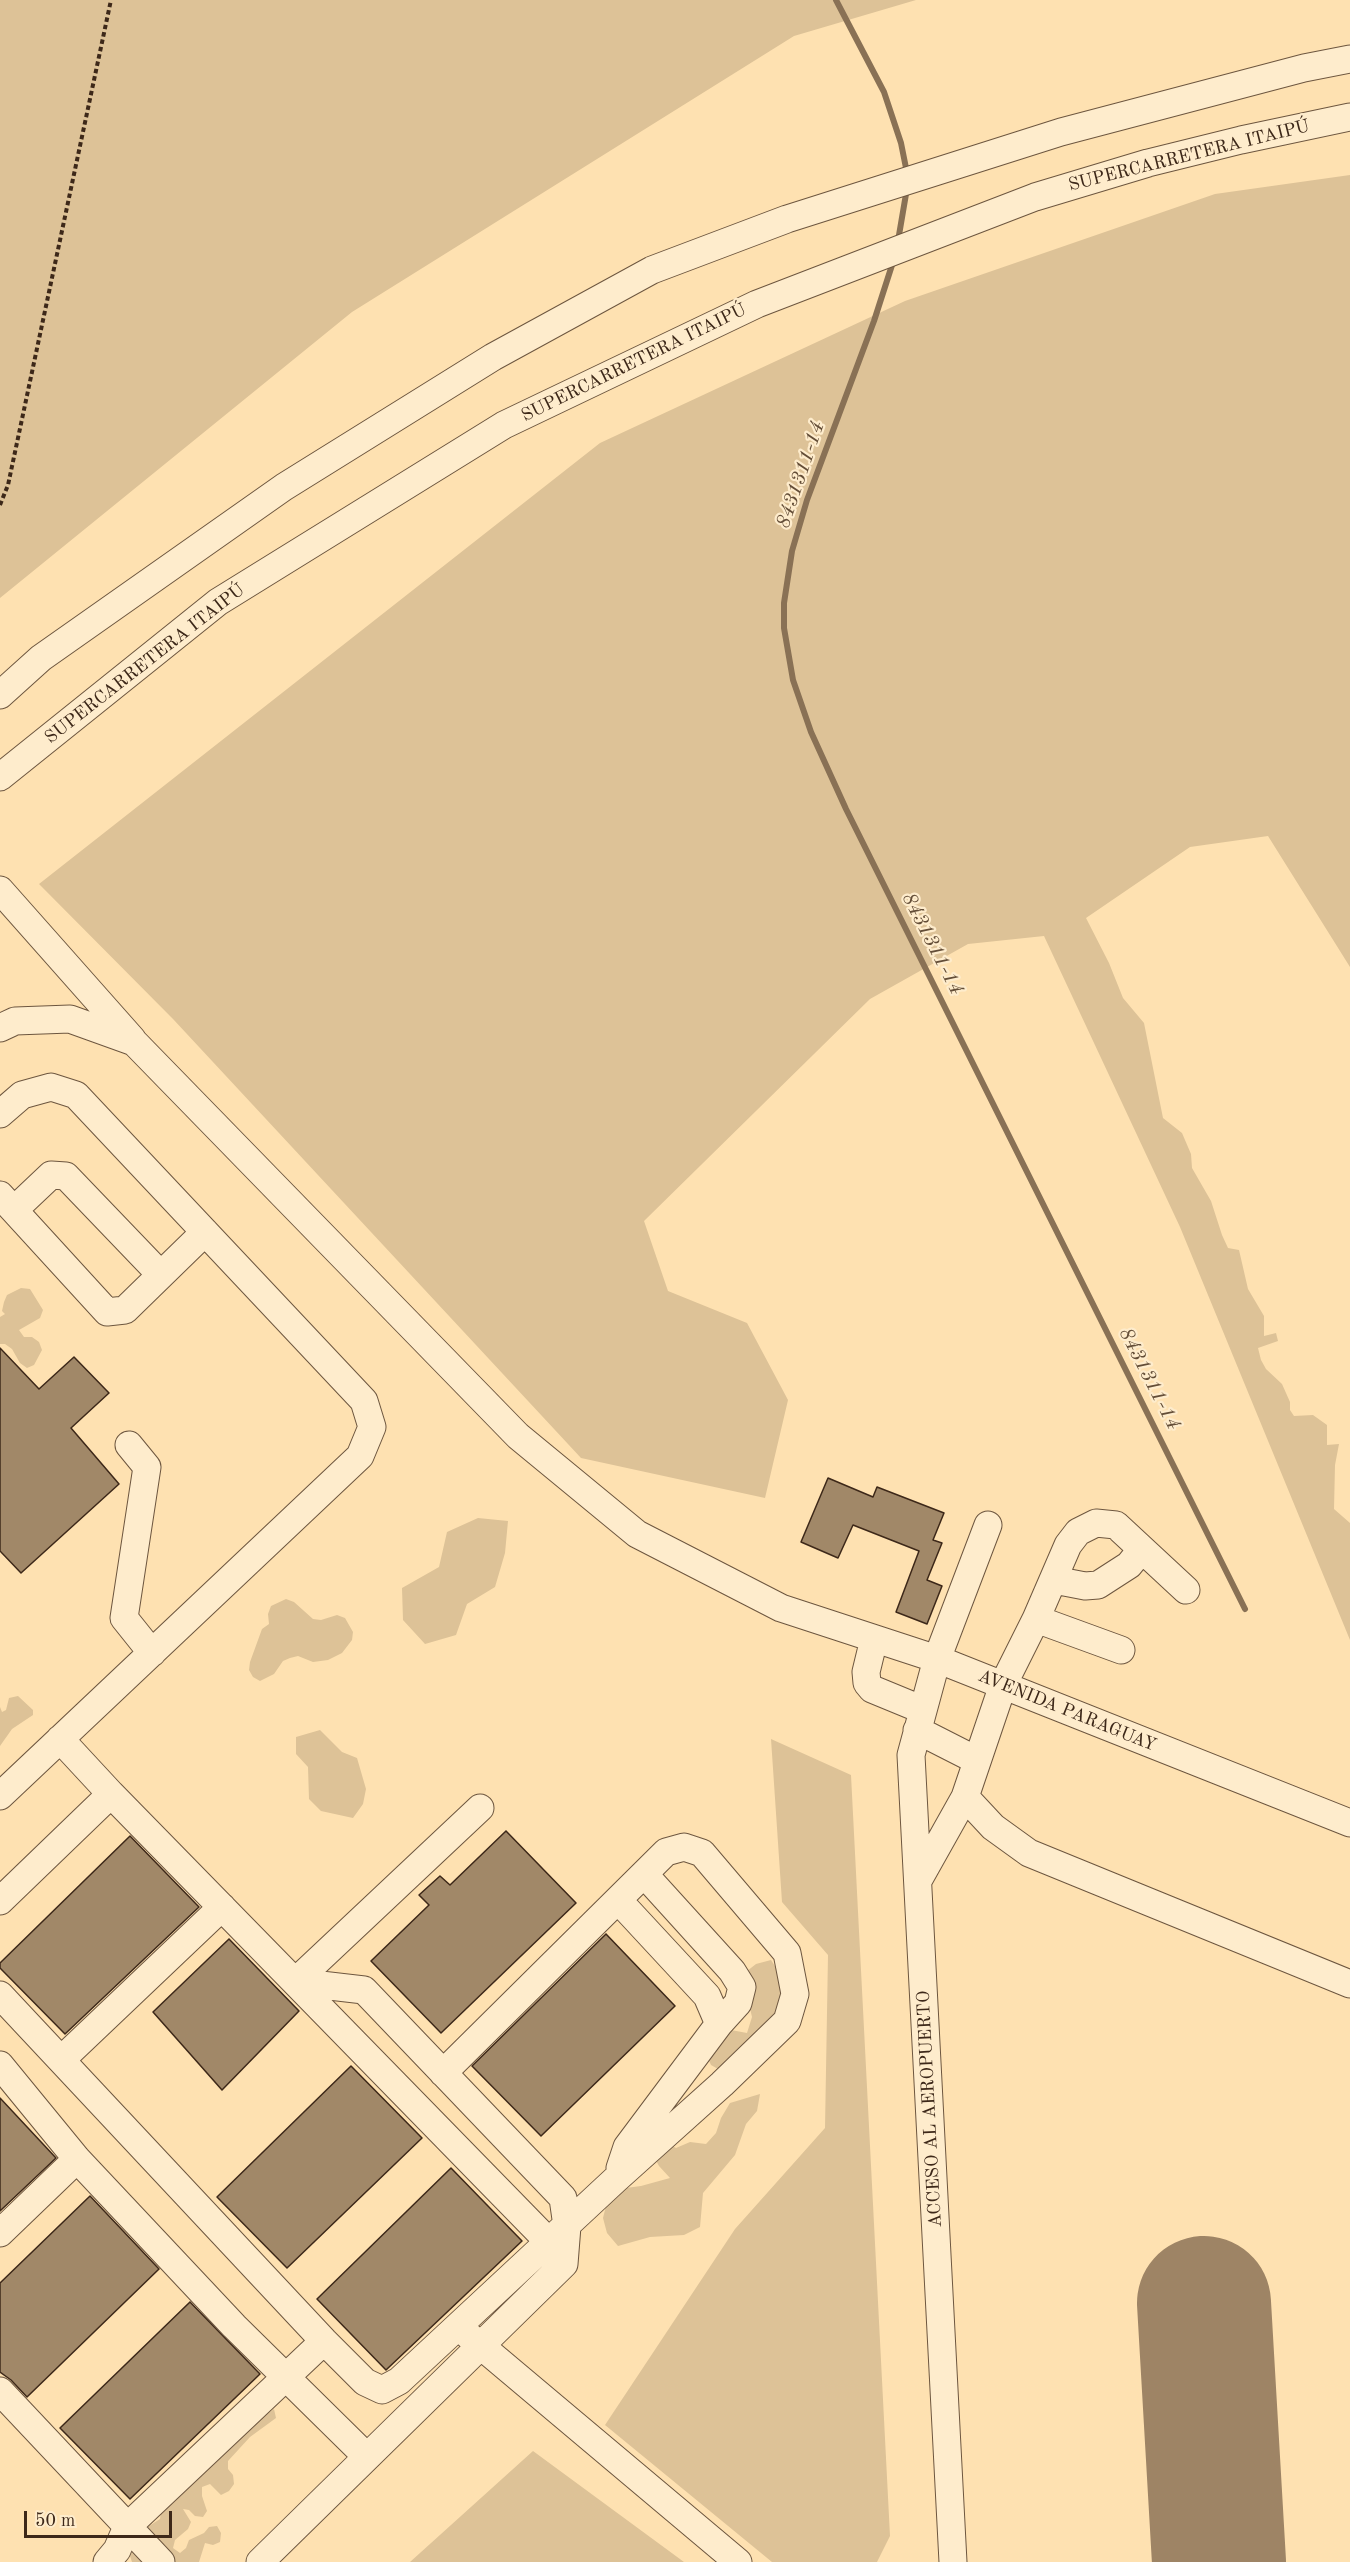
<!DOCTYPE html>
<meta charset="utf-8">
<style>
body{margin:0}
#map{position:relative;width:1350px;height:2562px;overflow:hidden;background:#fee1b1;font-family:"Old Standard TT",serif}
canvas{display:block}
.scale{position:absolute;left:24px;top:2511px;width:148px;height:27px;box-sizing:border-box;border:3px solid #3d2819;border-top:0;padding-left:8px;font-size:18px;line-height:21px;white-space:nowrap;color:#3d2819;-webkit-text-stroke:4px #feeccc;paint-order:stroke}
</style>
<div id="map">
<canvas width="1350" height="2562"></canvas>
<div class="scale">50 m</div>
</div>
<script>
const context = document.querySelector('canvas').getContext('2d');
context.lineJoin = 'round';
function fillPath(path, color) {
  context.fillStyle = color;
  context.fill(path, 'evenodd');
}
function shape(rows) {
  const path = new Path2D();
  for (const r of rows) {
    path.moveTo(r[0], r[1]);
    for (let i = 2; i < r.length; i += 2) path.lineTo(r[i], r[i + 1]);
  }
  return path;
}
function trace(path, color, width, dash) {
  context.strokeStyle = color;
  context.lineWidth = width;
  context.lineCap = dash ? 'butt' : 'round';
  context.setLineDash(dash || []);
  context.stroke(path);
}
function label(font, color, halo, rows, align = 'center') {
  context.font = font + ' "Old Standard TT",serif';
  context.lineWidth = 4.5;
  context.setLineDash([]);
  context.textBaseline = 'middle';
  context.strokeStyle = halo;
  context.fillStyle = color;
  for (const [text, x, y, turn = 0] of rows) {
    context.save();
    context.translate(x, y);
    context.rotate((+turn || 0) * Math.PI / 180);
    context.textAlign = isNaN(turn) ? turn : align;
    if (halo) context.strokeText(text, 0, 0);
    context.fillText(text, 0, 0);
    context.restore();
  }
}
fillPath(shape([
 [0,0,916,0,794,36,352,312,0,598],
 [1350,175,1350,967,1268,836,1190,847,1086,918,1109,963,1123,998,1144,1023,1163,1118,1182,1133,1191,1154,1192,1168,1211,1201,1222,1235,1228,1248,1239,1250,1248,1289,1264,1316,1264,1336,1276,1333,1278,1341,1258,1348,1261,1360,1266,1369,1282,1384,1290,1402,1290,1410,1294,1416,1313,1415,1327,1425,1327,1445,1339,1444,1335,1465,1334,1509,1350,1523,1350,1640,1180,1227,1044,936,968,944,870,999,644,1221,668,1291,747,1323,788,1400,765,1498,581,1458,173,1019,39,884,600,443,905,301,1215,194],
 [21,1288,30,1289,43,1310,40,1318,19,1330,24,1337,32,1337,39,1342,42,1350,34,1365,27,1368,20,1363,12,1349,5,1344,0,1344,0,1317,5,1314,2,1311,4,1302,7,1295],
 [478,1518,508,1521,505,1553,495,1587,467,1604,456,1635,425,1644,403,1620,402,1588,439,1567,447,1532],
 [286,1599,294,1602,313,1619,321,1620,337,1615,345,1618,353,1632,352,1640,342,1653,328,1660,313,1662,298,1656,290,1658,283,1661,274,1674,260,1681,253,1677,249,1670,250,1662,262,1629,269,1624,268,1614,271,1606],
 [18,1696,33,1710,33,1715,12,1729,0,1746,0,1707,2,1712,6,1710,9,1698],
 [320,1730,342,1752,357,1758,366,1789,363,1804,353,1818,321,1811,309,1799,308,1767,296,1754,296,1737],
 [771,1739,851,1775,890,2536,877,2562,772,2562,605,2425,735,2229,825,2128,828,1955,782,1902],
 [771,1960,780,1974,789,2005,725,2073,711,2065,704,2050,731,2030,747,2033,752,2017,742,1975,756,1964],
 [760,2094,757,2111,746,2124,735,2155,703,2193,700,2227,684,2235,650,2237,618,2246,607,2233,603,2218,607,2202,618,2189,641,2186,670,2178,659,2166,651,2151,663,2141,676,2148,690,2142,706,2144,716,2133,721,2118,730,2103],
 [274,2409,276,2418,250,2437,228,2461,228,2469,233,2475,234,2484,229,2491,221,2495,210,2484,202,2487,202,2496,207,2511,203,2517,195,2516,189,2510,183,2509,191,2522,188,2529,175,2540,173,2548,180,2553,186,2548,189,2540,204,2533,209,2527,217,2526,221,2533,220,2542,213,2545,205,2543,199,2562,154,2562,147,2556,142,2562,132,2562,130,2556,146,2528,160,2519,161,2511,174,2502,184,2488,240,2435],
 [533,2451,684,2562,410,2562]
]), '#ddc297');
trace(shape([
 [836,0,884,92,901,143,906,168],
 [898,241,906,194],
 [893,262,874,321,807,500,792,551,784,603,784,628,793,680,811,732,846,809,1245,1609]
]), '#897155', 6);
trace(shape([
 [1204,2303,1219,2562]
]), '#9e8465', 134);
const building = shape([
 [0,1348,39,1389,74,1357,109,1393,71,1428,119,1484,21,1573,0,1551,0,1348],
 [828,1478,873,1497,877,1487,944,1513,933,1540,942,1543,927,1580,942,1586,927,1624,896,1612,919,1551,853,1525,838,1558,801,1542,828,1478],
 [506,1831,576,1903,441,2033,371,1961,429,1905,419,1895,440,1876,450,1885,506,1831],
 [130,1836,199,1907,65,2034,0,1968,0,1963,130,1836],
 [606,1934,675,2006,541,2136,472,2066,606,1934],
 [229,1939,299,2011,222,2090,153,2012,229,1939],
 [351,2066,422,2138,287,2268,217,2197,351,2066],
 [0,2098,56,2158,0,2211,0,2098],
 [451,2168,522,2241,386,2370,317,2299,451,2168],
 [90,2196,159,2269,27,2397,11,2380,0,2372,0,2283,90,2196],
 [190,2302,260,2374,130,2499,60,2428,190,2302]
]);
fillPath(building, '#a18868');
trace(building, '#3d2819', 1.5);
const minor = shape([
 [0,695,41,658,284,487,493,357,652,270,787,219,1061,132,1304,68,1350,59],
 [0,777,218,602,504,425,757,304,1035,197,1148,163,1241,140,1350,117],
 [0,890,132,1039],
 [0,1028,15,1021,70,1019,134,1042,518,1436,637,1534,781,1608,937,1659,1350,1823],
 [0,1114,22,1095,51,1087,76,1095,364,1401,372,1427,360,1456,0,1796],
 [0,1195,107,1312,125,1310,205,1232],
 [14,1210,51,1175,66,1176,161,1275],
 [129,1445,147,1467,124,1618,152,1653],
 [1054,1580,1085,1586,1098,1585,1129,1565,1142,1549],
 [1036,1619,1068,1545,1078,1532,1096,1523,1116,1525,1186,1590],
 [874,1639,866,1672,867,1683,872,1689,923,1710],
 [917,1730,976,1760],
 [60,1739,111,1794],
 [965,1797,993,1827,1029,1853,1350,1984],
 [644,1874,732,1971,742,1987,738,2003,719,2024],
 [919,1879,965,1797,1003,1685,1036,1619,1121,1650],
 [618,1900,707,1996,719,2024,627,2147,620,2168],
 [0,1901,111,1794,295,1982,480,1808],
 [0,1995,324,2341,365,2382,382,2390,399,2381,615,2180,722,2084,787,2021,795,1994,787,1953,702,1853,684,1847,666,1852,443,2073],
 [61,2060,222,1907],
 [0,2065,77,2159,234,2326,366,2456],
 [0,2233,77,2159],
 [468,2335,738,2562],
 [0,2391,161,2562],
 [107,2562,117,2550,127,2527,324,2341],
 [260,2562,564,2264,567,2226,563,2198,364,1990,295,1982,549,2242],
 [953,2562,911,1755,937,1659,988,1525]
]);
trace(minor, '#6d563f', 29);
trace(shape([
 [0,505,8,485,111,0]
]), '#3d2819', 4, [4.5, 3]);
trace(minor, '#feeccc', 27);
label('18px', '#3d2819', '#feeccc', [
 ["SUPERCARRETERA ITAIPÚ",1189,156,-14],
 ["SUPERCARRETERA ITAIPÚ",634,363,-26],
 ["SUPERCARRETERA ITAIPÚ",145,664,-38],
 ["AVENIDA PARAGUAY",1067,1711,22],
 ["ACCESO AL AEROPUERTO",930,2109,-93]
]);
label('italic 20px', '#634d37', '#feeccc', [
 ["8431311-14",801,475,-71],
 ["8431311-14",932,944,63],
 ["8431311-14",1149,1379,63]
]);
</script>
